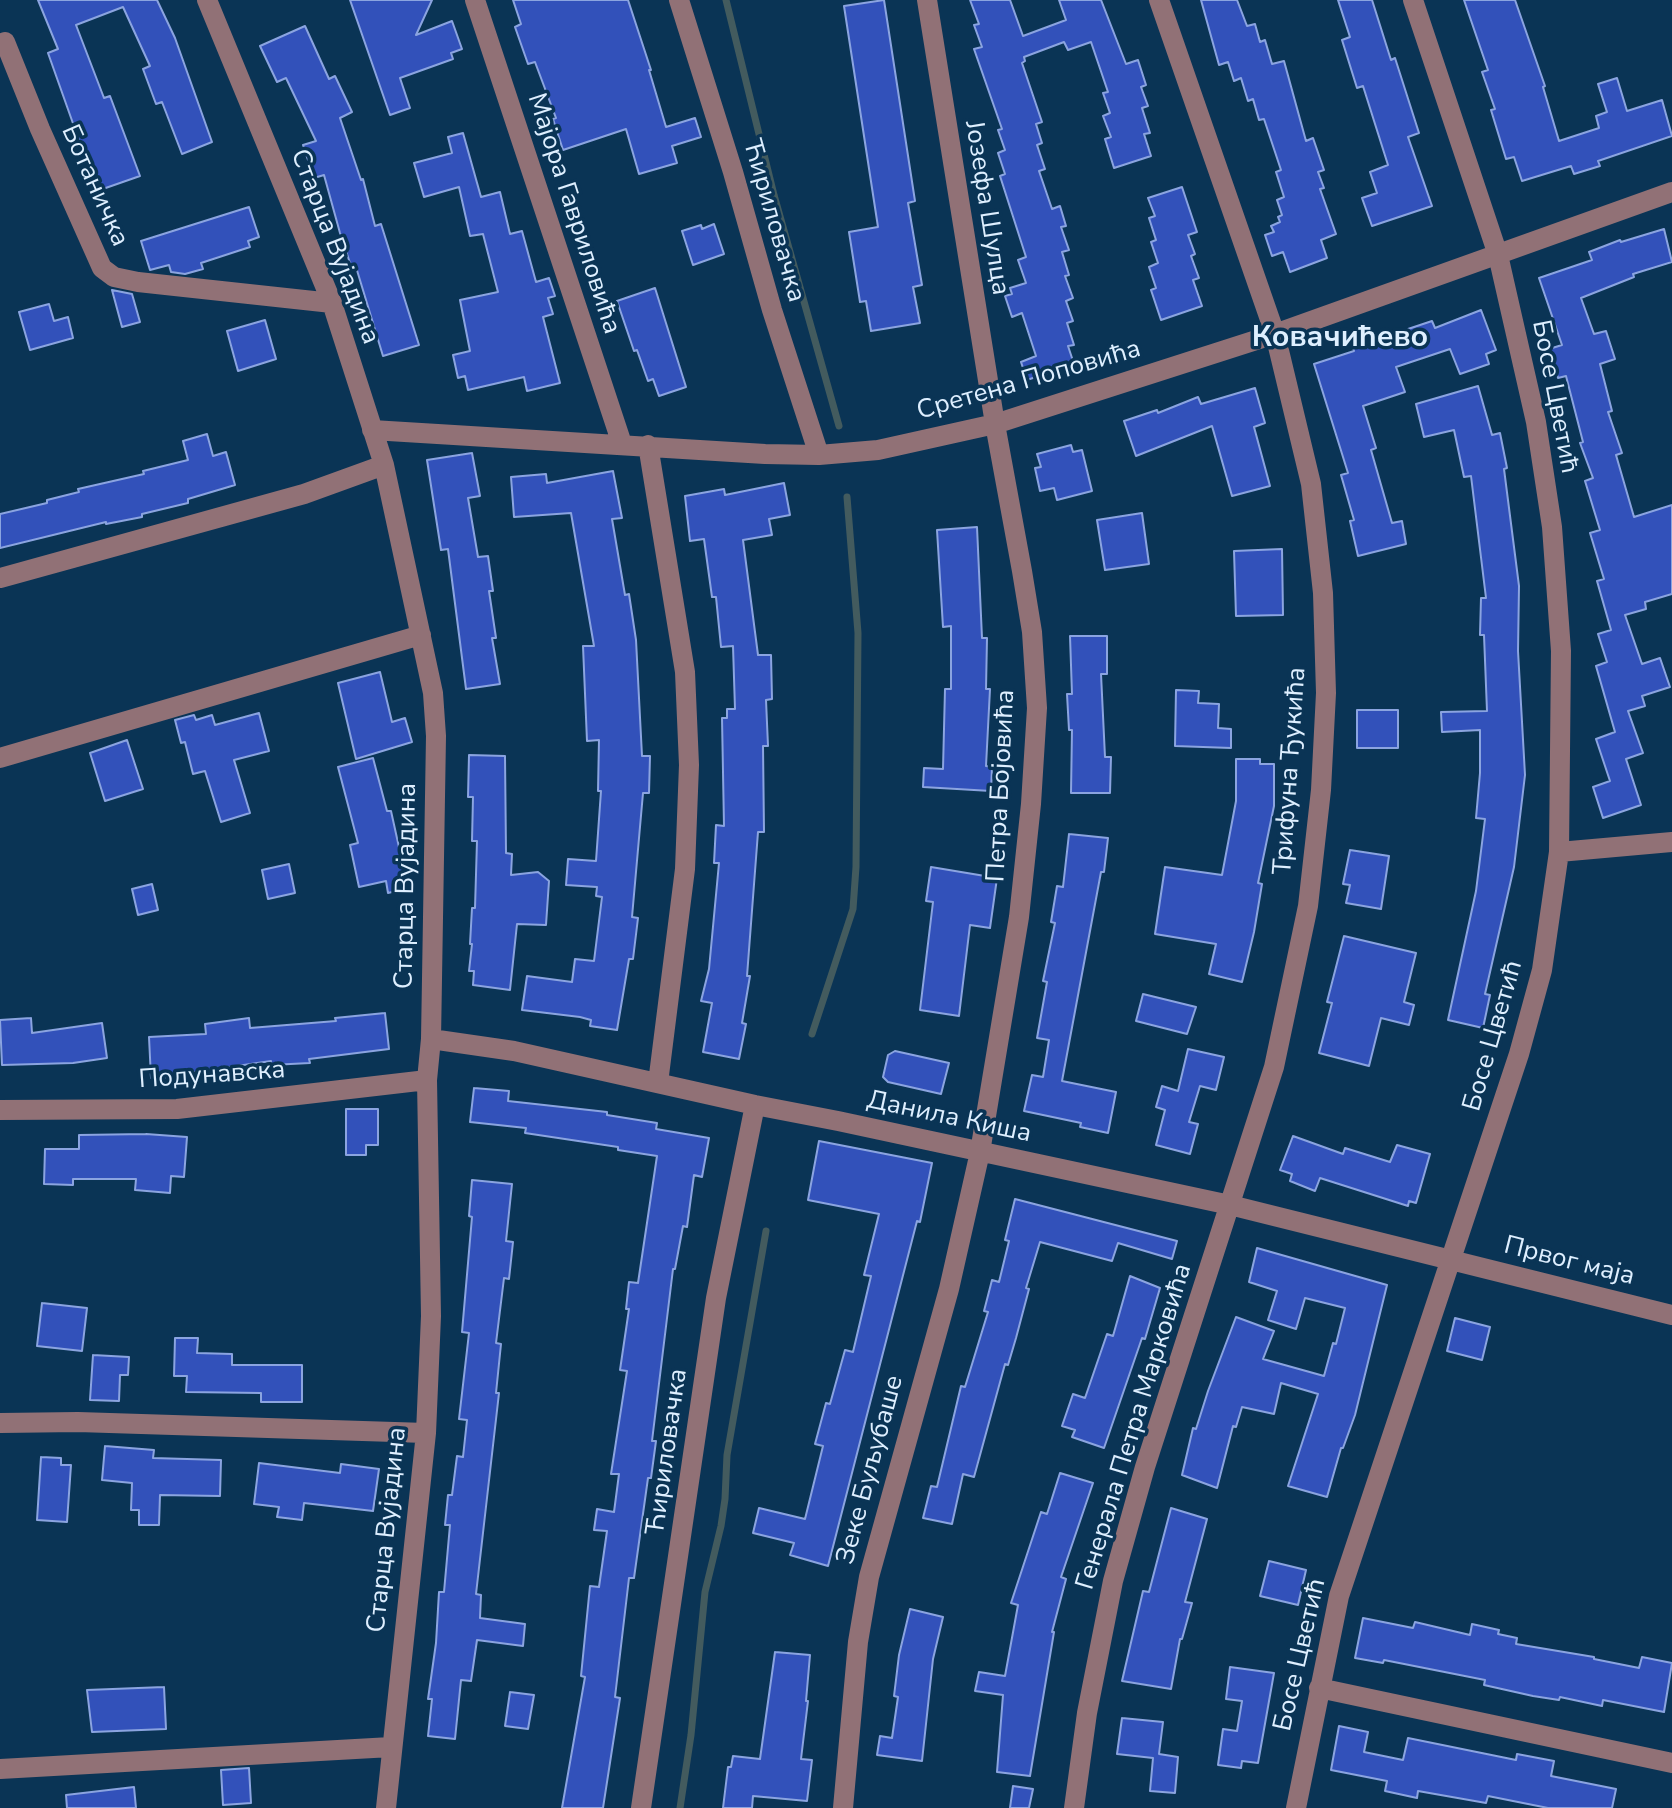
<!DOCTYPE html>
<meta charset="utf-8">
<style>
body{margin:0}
canvas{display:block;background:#0a3455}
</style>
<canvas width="1672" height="1808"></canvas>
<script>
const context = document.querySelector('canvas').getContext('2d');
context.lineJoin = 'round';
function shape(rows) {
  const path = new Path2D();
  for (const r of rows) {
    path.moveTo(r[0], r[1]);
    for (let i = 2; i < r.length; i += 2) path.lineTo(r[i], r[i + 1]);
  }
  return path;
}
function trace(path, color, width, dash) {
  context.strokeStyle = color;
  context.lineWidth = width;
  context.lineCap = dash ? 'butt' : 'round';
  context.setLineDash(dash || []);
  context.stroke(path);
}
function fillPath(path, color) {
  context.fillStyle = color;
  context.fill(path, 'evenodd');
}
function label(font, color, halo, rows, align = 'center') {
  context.font = font + ' "Nunito Sans",sans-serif';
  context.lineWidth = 7;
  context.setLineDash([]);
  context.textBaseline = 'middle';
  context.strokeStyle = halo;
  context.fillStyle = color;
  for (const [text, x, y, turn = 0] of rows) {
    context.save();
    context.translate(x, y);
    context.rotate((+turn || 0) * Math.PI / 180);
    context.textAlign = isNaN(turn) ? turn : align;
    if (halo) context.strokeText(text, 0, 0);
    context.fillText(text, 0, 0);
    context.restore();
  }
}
trace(shape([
 [726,0,774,195,839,426],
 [812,1034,853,909,856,867,858,633,847,497],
 [680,1808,691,1735,705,1592,721,1526,725,1499,727,1455,766,1231]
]), '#435b5e', 7);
const building = shape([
 [38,0,157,0,175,38,212,142,182,154,162,102,156,104,143,69,150,66,123,7,76,25,104,98,110,96,140,176,97,191,48,53,58,49,38,0],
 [350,0,432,0,416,35,452,21,462,49,451,53,453,59,400,78,410,108,390,115,350,0],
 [513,0,628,0,651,70,649,70,666,127,695,118,701,137,672,146,677,163,639,174,626,129,563,150,553,119,556,118,535,62,528,64,515,27,521,24,513,0],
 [884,0,915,201,908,203,922,285,913,287,920,323,871,331,866,301,860,302,849,232,878,227,844,6,884,0],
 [970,0,1010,0,1023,36,1066,20,1059,0,1101,0,1126,64,1138,60,1146,85,1141,87,1148,106,1142,108,1150,133,1144,134,1151,156,1114,168,1105,139,1111,137,1103,116,1110,113,1103,93,1108,92,1091,42,1068,50,1064,42,1024,57,1025,61,1022,63,1042,122,1036,124,1042,143,1037,145,1045,169,1039,171,1052,209,1060,206,1066,226,1061,227,1069,250,1062,252,1069,275,1065,276,1073,298,1066,301,1073,321,1067,323,1074,345,1068,346,1074,364,1027,380,1021,362,1036,356,1022,313,1012,317,1005,296,1012,294,1010,288,1026,283,1018,260,1026,257,1000,176,1005,174,998,153,1005,150,998,130,1002,129,974,49,982,47,974,25,979,24,970,0],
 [1201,0,1237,0,1247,26,1255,24,1260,42,1265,40,1272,64,1284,61,1306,141,1313,138,1324,170,1318,172,1324,188,1320,189,1336,234,1321,240,1327,258,1290,272,1283,252,1272,256,1265,235,1274,232,1271,226,1280,222,1278,217,1282,215,1277,200,1284,197,1276,172,1281,170,1264,119,1259,120,1253,99,1248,101,1241,78,1234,81,1228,62,1219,65,1201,0],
 [1338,0,1372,0,1391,60,1395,58,1419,133,1408,137,1432,206,1372,226,1362,198,1377,193,1370,172,1388,165,1363,86,1357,88,1342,40,1350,37,1338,0],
 [1464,0,1515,0,1545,86,1543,87,1559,141,1599,128,1596,116,1607,112,1598,84,1617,78,1627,111,1662,100,1672,136,1598,161,1600,166,1574,174,1571,166,1522,181,1514,157,1506,159,1491,110,1495,109,1482,72,1488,70,1464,0],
 [305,26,329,79,335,76,352,112,340,118,361,180,363,179,375,226,381,224,419,345,383,356,356,267,352,269,340,233,324,175,314,178,303,145,316,141,286,78,277,82,260,46,305,26],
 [463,133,481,197,500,192,510,234,522,231,536,282,549,278,555,296,548,298,553,314,543,317,560,383,527,391,524,377,468,390,465,376,458,378,453,355,470,351,460,300,498,292,483,234,470,236,459,187,424,197,414,163,452,153,448,137,463,133],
 [1182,187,1197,232,1188,235,1195,254,1191,256,1199,278,1193,280,1202,306,1161,320,1151,290,1156,288,1149,267,1158,263,1151,242,1156,240,1149,218,1155,216,1148,198,1182,187],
 [249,207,259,237,248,241,250,247,201,263,203,269,185,274,171,272,169,265,150,270,141,241,249,207],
 [714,224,724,254,693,265,682,231,701,225,702,229,714,224],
 [1664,229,1672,262,1633,274,1634,277,1581,298,1594,334,1606,331,1615,359,1600,364,1612,411,1608,412,1622,453,1616,455,1634,517,1672,505,1672,594,1645,602,1646,609,1625,615,1642,664,1660,658,1670,687,1642,696,1645,706,1628,711,1643,753,1626,759,1641,805,1603,818,1593,787,1610,781,1596,739,1615,732,1596,666,1607,662,1598,634,1611,630,1597,581,1604,579,1590,533,1600,530,1585,481,1593,478,1580,443,1583,442,1566,376,1558,378,1549,349,1562,345,1539,278,1592,260,1589,252,1620,240,1621,242,1664,229],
 [655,288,686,387,659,396,653,379,648,381,637,350,634,351,617,301,655,288],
 [112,290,132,294,140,322,122,327,112,290],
 [49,304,54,321,68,317,73,338,30,350,19,312,49,304],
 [1481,310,1496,350,1486,354,1489,364,1460,374,1450,349,1396,367,1405,392,1363,406,1376,448,1371,450,1392,523,1402,521,1406,544,1358,556,1350,521,1354,520,1341,475,1348,473,1314,364,1354,351,1352,343,1389,331,1390,335,1432,321,1435,328,1481,310],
 [265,320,276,359,238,371,227,331,265,320],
 [1478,386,1492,435,1500,433,1507,468,1504,469,1519,586,1518,651,1525,775,1514,867,1485,994,1490,995,1483,1028,1448,1020,1476,891,1485,819,1476,818,1480,773,1480,730,1442,732,1441,712,1487,711,1484,635,1480,635,1481,598,1486,598,1471,476,1464,477,1454,430,1424,437,1416,404,1478,386],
 [1255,388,1265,423,1254,427,1270,486,1232,496,1212,426,1136,456,1124,421,1157,410,1158,413,1198,397,1201,404,1255,388],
 [207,434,213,456,226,452,235,485,188,499,188,503,142,514,142,517,106,524,106,522,0,548,0,514,47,503,47,500,79,492,78,489,144,474,143,471,188,460,183,441,207,434],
 [1071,445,1073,452,1082,450,1092,491,1057,500,1054,488,1040,491,1035,468,1041,467,1037,454,1071,445],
 [472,453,480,496,468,498,478,557,488,556,493,591,489,591,496,638,492,638,500,684,466,689,448,549,441,550,427,460,472,453],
 [613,471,622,518,612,519,625,595,629,594,636,640,642,756,650,756,649,793,643,793,632,917,638,918,633,959,629,959,617,1030,590,1026,591,1020,580,1017,522,1010,527,976,572,982,575,959,594,961,602,897,596,896,597,887,566,885,568,859,596,861,601,791,598,791,599,740,587,741,583,646,594,646,571,513,514,517,511,477,546,474,547,483,613,471],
 [784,483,790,515,769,519,772,535,743,540,758,655,771,655,772,699,766,700,768,746,763,746,764,832,758,832,747,976,750,976,742,1023,746,1024,739,1059,703,1052,712,1003,701,1001,709,969,719,863,714,863,716,825,724,826,722,718,727,718,727,709,735,709,733,646,721,647,716,597,712,597,704,539,690,541,685,496,724,489,725,495,784,483],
 [1142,513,1149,564,1105,570,1097,520,1142,513],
 [977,527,982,638,987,638,986,689,990,689,986,766,992,767,991,791,923,787,924,768,943,769,945,689,951,689,951,626,943,627,937,530,977,527],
 [1282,549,1283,615,1236,616,1234,551,1282,549],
 [1070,636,1107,636,1107,674,1101,674,1105,757,1111,757,1110,793,1071,793,1072,730,1069,730,1067,694,1072,694,1070,636],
 [380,672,392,722,405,718,412,742,356,759,338,683,380,672],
 [1176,690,1199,691,1198,703,1219,704,1218,728,1231,729,1231,748,1175,746,1176,690],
 [1357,710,1398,710,1398,748,1357,748,1357,710],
 [259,713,269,751,234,760,250,813,221,822,205,771,193,774,185,742,181,743,175,720,194,715,196,720,212,715,215,725,259,713],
 [127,740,143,789,105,801,90,753,127,740],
 [469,755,505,756,506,853,512,854,511,875,538,872,549,881,546,925,517,924,510,990,473,985,474,971,469,971,472,944,470,944,472,908,475,908,477,841,472,841,473,797,468,797,469,755],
 [373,758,387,811,391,811,408,888,388,893,386,881,359,887,350,845,358,843,338,767,373,758],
 [1236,759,1260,759,1260,764,1274,764,1274,806,1258,883,1262,884,1254,932,1242,982,1209,974,1216,944,1155,934,1165,867,1222,875,1236,801,1236,759],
 [1069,834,1108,838,1104,872,1101,872,1062,1081,1116,1092,1108,1133,1080,1127,1081,1123,1024,1111,1032,1075,1043,1077,1049,1040,1037,1038,1047,982,1043,981,1055,923,1051,922,1057,886,1063,887,1069,834],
 [1350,850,1389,856,1381,909,1346,903,1350,885,1343,884,1350,850],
 [289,864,295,893,268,899,262,870,289,864],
 [931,867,997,878,990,928,970,925,959,1016,920,1010,933,902,926,901,931,867],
 [152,884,158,910,138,915,132,889,152,884],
 [1344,936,1416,953,1404,1002,1414,1005,1409,1025,1381,1018,1369,1066,1319,1053,1332,1003,1327,1002,1344,936],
 [1143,994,1196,1007,1187,1034,1136,1021,1143,994],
 [385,1013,389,1049,309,1059,310,1063,271,1065,271,1061,189,1073,189,1076,151,1078,149,1037,206,1034,205,1024,249,1018,250,1028,336,1021,335,1018,385,1013],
 [31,1018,32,1033,102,1023,107,1058,73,1063,2,1065,0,1020,31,1018],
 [1188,1049,1224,1057,1216,1090,1200,1086,1189,1122,1198,1124,1190,1154,1156,1145,1165,1110,1156,1107,1162,1086,1178,1091,1188,1049],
 [895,1051,949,1063,941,1094,888,1082,883,1077,888,1055,895,1051],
 [474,1088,509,1091,508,1101,607,1112,607,1115,657,1123,656,1129,709,1138,702,1177,694,1175,687,1227,683,1226,675,1269,673,1269,652,1441,656,1441,651,1478,648,1478,634,1578,629,1578,615,1697,620,1698,603,1808,562,1808,585,1677,581,1676,590,1586,599,1587,607,1531,594,1530,597,1509,614,1512,619,1474,611,1474,627,1371,620,1370,629,1309,626,1309,629,1282,638,1283,657,1156,618,1150,618,1147,525,1133,526,1128,470,1122,474,1088],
 [346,1109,378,1109,378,1145,366,1145,366,1155,346,1155,346,1109],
 [146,1134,187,1137,184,1177,171,1176,170,1193,135,1190,136,1179,73,1179,73,1185,44,1184,45,1149,79,1149,79,1135,146,1134],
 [1293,1136,1343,1154,1345,1148,1390,1162,1397,1145,1430,1154,1416,1203,1409,1201,1408,1206,1320,1178,1315,1191,1290,1181,1292,1174,1280,1170,1293,1136],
 [819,1141,932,1163,920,1222,917,1221,828,1566,790,1555,794,1543,753,1533,759,1508,805,1519,823,1446,815,1444,826,1403,830,1404,845,1350,853,1352,871,1276,864,1275,879,1214,808,1200,819,1141],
 [472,1180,512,1184,506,1241,513,1242,509,1279,504,1278,496,1343,501,1344,496,1393,499,1393,476,1594,481,1595,480,1618,525,1624,523,1646,477,1640,471,1681,461,1680,455,1739,428,1736,432,1699,428,1699,436,1643,439,1592,444,1592,450,1525,445,1525,448,1495,452,1495,457,1456,463,1457,467,1420,459,1419,469,1333,462,1332,472,1217,469,1216,472,1180],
 [1015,1199,1177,1241,1172,1259,1118,1243,1112,1261,1040,1242,1026,1288,1029,1289,1016,1338,1008,1365,1005,1364,974,1477,963,1474,952,1524,923,1518,931,1486,937,1487,961,1386,965,1387,988,1312,984,1311,992,1280,999,1282,1009,1241,1005,1240,1015,1199],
 [1257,1248,1387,1285,1355,1415,1343,1448,1341,1448,1327,1497,1288,1486,1318,1394,1281,1383,1274,1414,1242,1407,1236,1427,1233,1426,1217,1488,1182,1475,1193,1428,1196,1429,1208,1391,1236,1317,1274,1331,1263,1359,1324,1376,1333,1343,1336,1344,1345,1308,1305,1298,1296,1329,1268,1320,1277,1291,1249,1282,1257,1248],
 [1130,1276,1160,1288,1145,1339,1142,1338,1104,1448,1072,1437,1075,1430,1062,1426,1073,1394,1085,1398,1107,1334,1113,1336,1130,1276],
 [42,1303,87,1308,82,1351,37,1346,42,1303],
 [1455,1318,1490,1327,1482,1360,1447,1351,1455,1318],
 [175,1338,198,1338,197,1353,232,1354,232,1365,302,1365,302,1402,261,1402,261,1393,186,1392,187,1376,174,1376,175,1338],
 [93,1355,129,1357,128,1375,120,1375,119,1401,90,1400,93,1355],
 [105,1446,154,1450,153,1458,221,1460,220,1496,160,1495,159,1525,139,1525,139,1510,131,1510,132,1483,102,1480,105,1446],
 [41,1457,61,1458,61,1465,71,1465,67,1522,37,1520,41,1457],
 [259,1463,340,1473,341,1464,379,1469,373,1511,304,1503,302,1520,277,1517,279,1507,254,1504,259,1463],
 [1060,1473,1093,1483,1061,1577,1066,1579,1052,1632,1054,1632,1030,1776,997,1772,1003,1695,975,1691,979,1672,1005,1676,1018,1605,1011,1603,1041,1512,1047,1514,1060,1473],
 [1171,1508,1207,1519,1185,1602,1192,1603,1182,1639,1180,1639,1171,1689,1122,1681,1143,1591,1149,1592,1171,1508],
 [1269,1561,1306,1570,1298,1605,1260,1596,1269,1561],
 [910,1609,943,1617,933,1659,922,1761,877,1755,880,1736,892,1738,898,1697,894,1696,899,1655,910,1609],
 [1363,1618,1413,1628,1415,1622,1470,1635,1472,1624,1499,1630,1498,1634,1517,1638,1516,1644,1594,1657,1594,1659,1639,1668,1642,1657,1672,1663,1664,1712,1603,1700,1602,1706,1560,1697,1559,1700,1533,1696,1484,1685,1485,1680,1384,1660,1383,1663,1355,1658,1363,1618],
 [775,1652,810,1655,806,1701,808,1701,801,1759,812,1760,807,1801,753,1796,752,1808,723,1808,728,1767,731,1767,733,1756,760,1759,775,1652],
 [1230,1667,1274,1673,1258,1763,1242,1761,1241,1768,1218,1765,1223,1729,1237,1731,1242,1701,1226,1699,1230,1667],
 [164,1687,166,1729,92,1732,87,1690,164,1687],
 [510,1692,534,1695,528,1729,505,1726,510,1692],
 [1122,1718,1163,1722,1159,1754,1178,1757,1175,1793,1150,1791,1153,1758,1117,1754,1122,1718],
 [1339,1726,1368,1732,1364,1752,1403,1760,1408,1738,1516,1760,1517,1754,1554,1761,1551,1776,1616,1789,1612,1808,1548,1808,1488,1796,1486,1803,1418,1791,1417,1798,1385,1791,1387,1781,1331,1770,1339,1726],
 [249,1768,251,1803,223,1805,221,1770,249,1768],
 [1013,1786,1033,1789,1029,1808,1010,1808,1013,1786],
 [134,1787,136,1808,67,1808,66,1795,134,1787]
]);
fillPath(building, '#3251ba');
trace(building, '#8ba4e0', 2);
trace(shape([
 [207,0,332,303,384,465,433,693,436,736,431,1039,427,1080,431,1316,426,1433,386,1808],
 [475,0,622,444],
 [679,0,733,172,772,310,819,455],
 [5,42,40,129,102,268,114,277,138,282,332,303],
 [372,430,765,454,819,455,878,450,995,424,1275,334,1672,192],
 [648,445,685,672,689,765,685,869,658,1083],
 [0,578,304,494,384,465],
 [0,758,421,635],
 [1559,852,1672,842],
 [431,1039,514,1051,755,1105,838,1121,1230,1205,1672,1315],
 [0,1110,177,1109,427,1080],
 [0,1423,78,1422,426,1433],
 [1319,1688,1672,1763],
 [0,1769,391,1747],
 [641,1808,716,1298,755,1105],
 [843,1808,858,1642,869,1577,949,1289,980,1152,1019,917,1031,804,1037,708,1032,632,1022,571,995,424,927,0],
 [1074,1808,1087,1713,1113,1581,1145,1467,1274,1067,1308,906,1321,790,1326,693,1323,593,1311,484,1275,334,1159,0],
 [1296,1808,1339,1596,1519,1054,1542,970,1559,852,1561,651,1552,527,1536,422,1498,255,1413,0]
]), '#917176', 20);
label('26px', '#deefff', '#0a3455', [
 ["Ботаничка",94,186,66],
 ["Јозефа Шулца",986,208,81],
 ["Мајора Гавриловића",573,214,72],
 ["Ћириловачка",773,221,74],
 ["Старца Вујадина",334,247,69],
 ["Сретена Поповића",1029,381,-16],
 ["Босе Цветић",1554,397,79],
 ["Трифуна Ђукића",1291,771,-86],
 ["Петра Бојовића",1002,786,-87],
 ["Старца Вујадина",407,886,-89],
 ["Босе Цветић",1494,1036,-74],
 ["Подунавска",212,1076,-4],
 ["Данила Киша",949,1118,12],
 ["Првог маја",1569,1262,14],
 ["Генерала Петра Марковића",1135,1427,-73],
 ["Ћириловачка",668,1452,-82],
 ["Зеке Буљубаше",871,1470,-75],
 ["Старца Вујадина",388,1530,-84],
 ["Босе Цветић",1301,1655,-77]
]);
label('bold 30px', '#deefff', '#0a3455', [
 ["Ковачићево",1340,339]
]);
</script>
